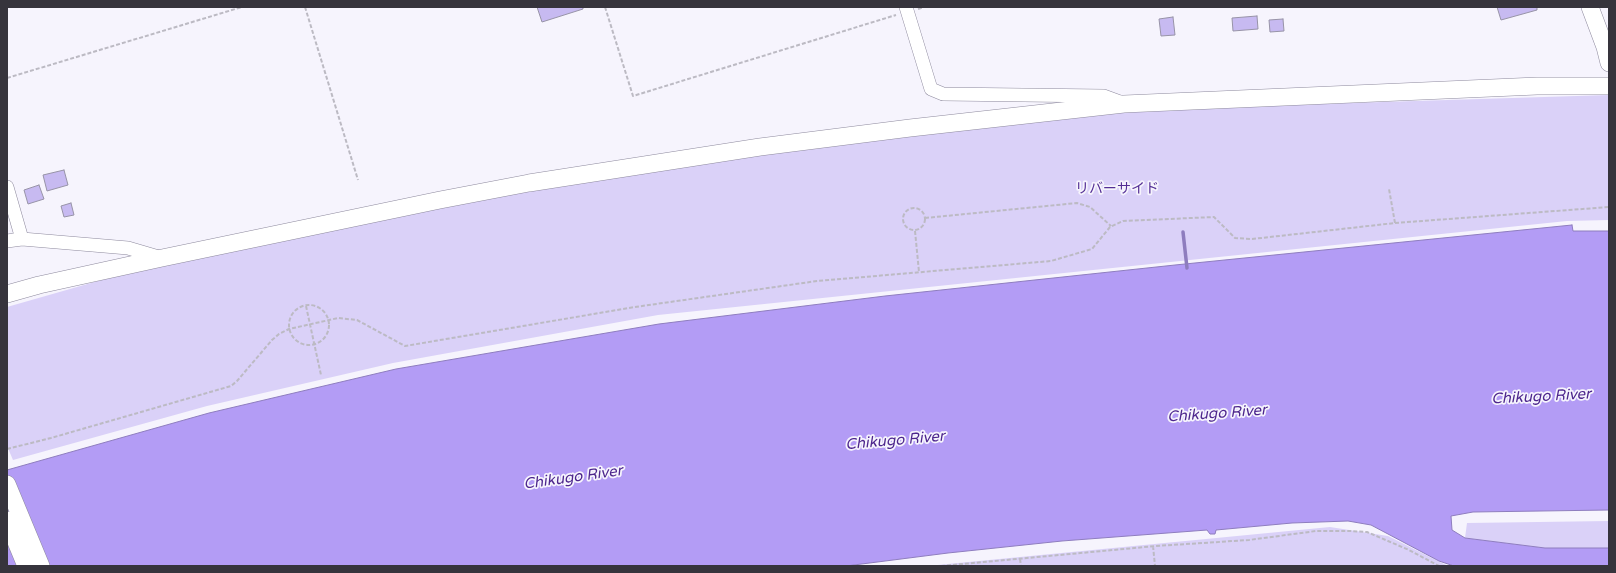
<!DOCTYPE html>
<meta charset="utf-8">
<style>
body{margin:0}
#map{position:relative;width:1616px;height:573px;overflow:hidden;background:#f6f4fd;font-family:"Varela Round",sans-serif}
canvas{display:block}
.frame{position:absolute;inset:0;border:8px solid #36343c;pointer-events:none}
</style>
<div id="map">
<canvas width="1616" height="573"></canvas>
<div class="frame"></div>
</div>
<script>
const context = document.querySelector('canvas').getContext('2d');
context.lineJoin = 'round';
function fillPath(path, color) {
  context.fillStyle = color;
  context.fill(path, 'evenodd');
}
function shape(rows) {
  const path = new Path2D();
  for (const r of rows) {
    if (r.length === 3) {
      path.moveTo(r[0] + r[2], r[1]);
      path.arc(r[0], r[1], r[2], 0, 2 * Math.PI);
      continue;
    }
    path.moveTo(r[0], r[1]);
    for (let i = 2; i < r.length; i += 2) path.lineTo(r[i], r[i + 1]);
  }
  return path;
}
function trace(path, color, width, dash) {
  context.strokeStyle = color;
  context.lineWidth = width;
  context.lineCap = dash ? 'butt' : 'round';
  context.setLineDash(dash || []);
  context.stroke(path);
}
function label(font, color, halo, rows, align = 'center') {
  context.font = font + ' "Varela Round","Noto Sans JP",sans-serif';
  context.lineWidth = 3.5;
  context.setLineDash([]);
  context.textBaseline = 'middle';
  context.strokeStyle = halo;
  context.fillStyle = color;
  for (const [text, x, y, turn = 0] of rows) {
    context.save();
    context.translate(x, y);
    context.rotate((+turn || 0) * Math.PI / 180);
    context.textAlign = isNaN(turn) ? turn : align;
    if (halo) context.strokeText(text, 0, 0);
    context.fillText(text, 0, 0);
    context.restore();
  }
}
fillPath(shape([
 [1609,95,1609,220,1567,221,658,315,393,363,207,406,13,460,7,446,7,307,119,275,470,198,778,151,1124,110],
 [1609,521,1609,548,1545,548,1465,538,1467,523],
 [1330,527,1388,536,1448,566,927,566]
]), '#dad1f8');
const water = shape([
 [1572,225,1573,231,1609,231,1609,510,1473,512,1451,516,1452,530,1465,538,1545,548,1609,548,1609,566,1454,566,1439,561,1371,525,1348,521,1292,523,1216,530,1215,534,1210,534,1207,530,1062,541,948,553,846,566,7,566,7,470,209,413,396,369,659,324,885,296,1175,265,1572,225]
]);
fillPath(water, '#b39cf5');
trace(water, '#8e7dbe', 1);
trace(shape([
 [1183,232,1187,268]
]), '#8e7dbe', 3.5);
const building = shape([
 [537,7,583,7,583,9,542,22,537,7],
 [1497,7,1537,7,1537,10,1501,20,1497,7],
 [1257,16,1258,29,1233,31,1232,18,1257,16],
 [1173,17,1175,35,1161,36,1159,19,1173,17],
 [1283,19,1284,31,1270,32,1269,20,1283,19],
 [64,170,68,185,47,191,43,175,64,170],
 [39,185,44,199,28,204,24,190,39,185],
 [71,203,74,215,64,217,61,206,71,203]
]);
fillPath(building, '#c7baf1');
trace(building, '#9793a7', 1);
const minor = shape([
 [906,7,931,89,943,94,1104,96,1123,103],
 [7,187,22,239,128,248,162,258],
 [7,241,22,239]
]);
const tertiary = shape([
 [1590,7,1605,47,1609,63],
 [7,294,39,285,162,258,440,200,529,183,760,147,910,128,1124,104,1537,86,1609,86],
 [7,484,41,566],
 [7,520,26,566]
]);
trace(minor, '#8e8a9e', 14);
trace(tertiary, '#8e8a9e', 18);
trace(shape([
 [305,7,358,180],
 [605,7,633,96,896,15],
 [918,9,924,7],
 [7,78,242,7],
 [914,219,11],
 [925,218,1077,203,1090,207,1111,226],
 [1395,223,1609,207],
 [915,231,919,272],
 [309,325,20],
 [306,306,321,375],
 [7,449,51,438,231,386,237,381,272,340,279,334,289,329,338,318,357,320,405,346,635,307,817,281,1051,261,1092,249,1110,227,1123,221,1214,217,1235,238,1252,239,1395,223,1389,189],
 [1153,546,1155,566],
 [1020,559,1021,566],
 [941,566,1156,546,1249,540,1316,531,1350,531,1367,532,1409,550,1439,566]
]), '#bcbac3', 2, [4, 2]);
trace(minor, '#fff', 13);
trace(tertiary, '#fff', 17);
label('14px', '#542f95', '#f6f4fd', [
 ["リバーサイド",1117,189]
]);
label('italic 15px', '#4d268d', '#f6f4fd', [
 ["Chikugo River",1541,397,-3],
 ["Chikugo River",1217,414,-4],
 ["Chikugo River",895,441,-5],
 ["Chikugo River",573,478,-8]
]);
</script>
